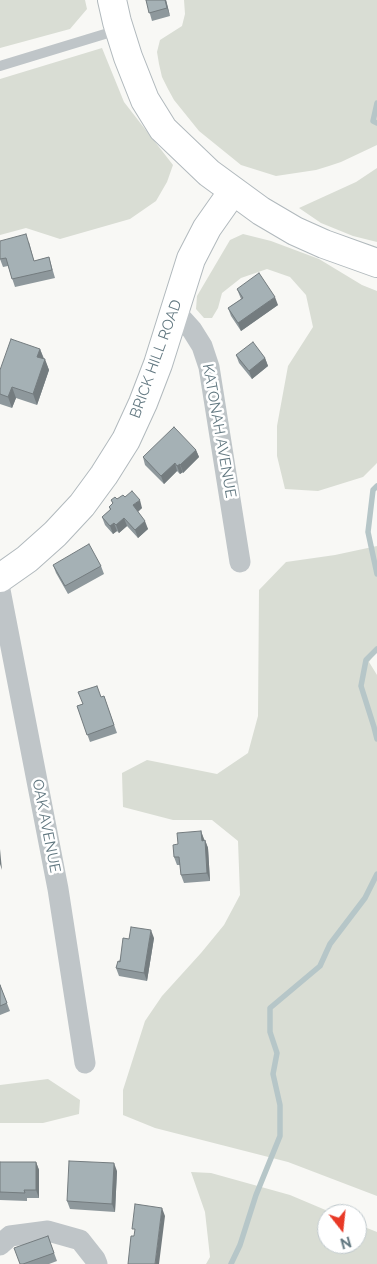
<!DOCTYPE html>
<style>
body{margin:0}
#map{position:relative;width:377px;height:1264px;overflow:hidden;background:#f8f8f5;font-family:Raleway,sans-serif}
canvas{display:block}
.north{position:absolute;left:317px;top:1204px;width:50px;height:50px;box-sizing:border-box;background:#fff;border:1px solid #c0c9cd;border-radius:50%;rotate:164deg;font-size:14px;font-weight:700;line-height:20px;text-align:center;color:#627881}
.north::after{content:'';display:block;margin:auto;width:18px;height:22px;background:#e83926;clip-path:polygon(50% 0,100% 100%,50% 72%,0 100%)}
</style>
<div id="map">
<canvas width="377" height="1264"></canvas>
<div class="north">N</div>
</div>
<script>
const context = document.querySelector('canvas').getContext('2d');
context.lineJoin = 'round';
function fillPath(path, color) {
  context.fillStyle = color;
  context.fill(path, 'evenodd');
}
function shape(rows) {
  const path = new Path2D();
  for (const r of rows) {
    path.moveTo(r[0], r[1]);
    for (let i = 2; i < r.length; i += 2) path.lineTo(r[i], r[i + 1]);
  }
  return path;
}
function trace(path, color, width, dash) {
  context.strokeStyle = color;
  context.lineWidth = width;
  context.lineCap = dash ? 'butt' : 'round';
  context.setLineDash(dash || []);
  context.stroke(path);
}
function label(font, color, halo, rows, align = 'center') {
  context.font = font + ' Raleway,sans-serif';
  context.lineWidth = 5;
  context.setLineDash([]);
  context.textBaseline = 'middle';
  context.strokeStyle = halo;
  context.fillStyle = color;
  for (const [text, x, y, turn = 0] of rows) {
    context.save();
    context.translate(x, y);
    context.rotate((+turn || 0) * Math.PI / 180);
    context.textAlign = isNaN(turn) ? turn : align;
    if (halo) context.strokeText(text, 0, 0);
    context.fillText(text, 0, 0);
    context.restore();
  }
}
fillPath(shape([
 [0,0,85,0,87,9,70,29,0,48],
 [184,0,377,0,377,145,341,162,329,166,316,170,276,176,241,165,199,131,174,100,168,89,162,77,159,64,157,52,160,40,182,26,185,14],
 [102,48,124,102,173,165,167,182,156,201,130,219,60,239,26,228,0,235,0,79],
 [377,168,377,242,353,236,321,223,299,208,356,182],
 [243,234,271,241,319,259,362,285,377,291,377,463,363,477,318,491,285,489,277,456,277,426,288,366,313,327,306,295,290,277,267,269,241,278,222,293,218,308,212,318,204,318,196,309,197,296,230,240],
 [377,546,377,650,369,662,377,675,377,1196,288,1162,155,1128,123,1115,123,1090,145,1021,162,996,201,953,224,925,240,895,238,841,212,820,173,820,123,807,122,773,147,760,217,774,248,753,258,716,259,590,286,562,335,555],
 [48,1079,80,1100,79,1114,43,1123,0,1123,0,1085],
 [191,1172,211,1173,290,1195,335,1214,327,1214,327,1244,357,1244,357,1224,377,1232,377,1264,206,1264,210,1257,205,1212]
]), '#d9ddd4');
trace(shape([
 [377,103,373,121,377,123],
 [377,486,373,490,368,532,377,574],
 [377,649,366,660,361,686,374,727,377,739],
 [231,1264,240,1245,256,1195,280,1136,280,1105,273,1074,277,1053,270,1032,270,1008,320,966,330,944,365,898,377,874]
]), '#b6c6c8', 5.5);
const secondary = shape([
 [112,0,117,22,128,57,145,100,163,129,209,173,261,211,295,231,324,244,377,263],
 [0,578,27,559,55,534,82,505,104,475,126,440,143,403,158,364,191,259,207,228,233,191]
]);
trace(secondary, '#b1b9bd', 30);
trace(shape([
 [0,66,118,30]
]), '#bfc5c8', 10);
trace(shape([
 [174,310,192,330,202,346,209,367,240,562],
 [0,590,58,889,85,1063],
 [0,1245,10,1236,48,1231,80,1240,95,1259,97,1264]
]), '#bfc5c8', 21);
trace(secondary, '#fff', 28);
fillPath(shape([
 [146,0,166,0,170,16,152,21],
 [29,242,34,261,49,257,55,278,15,287,8,266,3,267,0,259],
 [237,289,278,305,241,331,231,316,228,308,241,299],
 [40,349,49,370,37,405,16,398,12,408,0,404,0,370],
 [236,355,265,358,268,366,252,379,239,363],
 [196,450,199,457,183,473,183,472,180,474,177,471,164,484,145,465,143,457],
 [125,497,142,508,138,512,148,529,138,538,127,526,119,533,117,531,113,534,105,525,102,517,110,510,109,507,113,504,111,500],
 [53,565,101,566,104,574,68,594,56,573],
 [104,696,117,733,90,742,77,706],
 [201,831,204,840,205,840,208,848,210,881,184,883,181,875,180,865,177,865,174,857,178,844],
 [154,938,147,981,119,976,116,968,129,939],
 [0,985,10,1011,0,1015],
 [0,1162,36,1162,39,1170,39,1198,27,1198,27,1201,0,1200],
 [117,1171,115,1212,70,1209,67,1201],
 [48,1236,57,1261,49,1264,20,1264]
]), '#8e989c');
fillPath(shape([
 [165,0,166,0,170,16,167,8],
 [275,297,278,305,241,331,238,323],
 [40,349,44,360,37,357],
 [265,358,268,366,252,379,249,371],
 [45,359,49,370,37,405,33,394],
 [12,387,16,398,12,408,8,397],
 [196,450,199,457,183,473,180,465],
 [175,463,177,471,164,484,161,476],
 [180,464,183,472,180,474,177,466],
 [140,500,142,508,136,513,133,505],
 [124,518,127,526,119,533,116,525],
 [145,521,148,529,138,538,135,530],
 [114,523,117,531,113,534,110,526],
 [201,831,204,839,205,849,202,841],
 [205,840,208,848,210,881,207,873],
 [0,849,2,870,0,864],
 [151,930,154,938,147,981,144,973],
 [36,1162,39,1170,39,1198,36,1190],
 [114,1163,117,1171,115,1212,112,1204],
 [162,1208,165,1216,159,1264,155,1264]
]), '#747c7f');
const building = shape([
 [146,0,165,0,167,8,149,13,146,0],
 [26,234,34,261,49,257,52,270,12,279,6,258,0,259,0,241,26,234],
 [259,273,275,297,238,323,228,308,243,298,237,289,259,273],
 [11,339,40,349,37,357,45,359,33,394,12,387,8,397,0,394,0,370,11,339],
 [253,342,265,358,249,371,236,355,253,342],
 [174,427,196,450,180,465,180,464,177,466,175,463,161,476,143,457,174,427],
 [132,491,140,500,133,505,145,521,135,530,124,518,116,525,114,523,110,526,102,517,111,509,109,507,113,503,111,500,115,497,117,499,123,495,125,497,132,491],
 [89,544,101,566,65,586,53,565,89,544],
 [97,686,101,697,104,696,114,725,87,735,77,706,83,704,78,692,97,686],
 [201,831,202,841,205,840,207,873,181,875,179,857,174,857,173,845,178,844,177,833,201,831],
 [131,927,151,930,144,973,116,968,118,961,120,962,123,938,129,939,131,927],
 [0,985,7,1003,0,1006,0,985],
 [69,1161,114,1163,112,1204,67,1201,69,1161],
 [0,1162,36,1162,36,1190,24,1190,25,1193,0,1192,0,1162],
 [135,1204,162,1208,155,1264,128,1264,131,1236,134,1236,135,1229,132,1229,135,1204],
 [48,1236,54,1253,23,1264,20,1264,14,1248,48,1236]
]);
fillPath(building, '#a5b1b5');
trace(building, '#747c7f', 1);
label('15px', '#627881', '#fff', [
 ["BRICK HILL ROAD",156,359,-70],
 ["KATONAH AVENUE",219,431,80],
 ["OAK AVENUE",46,826,79]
]);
</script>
